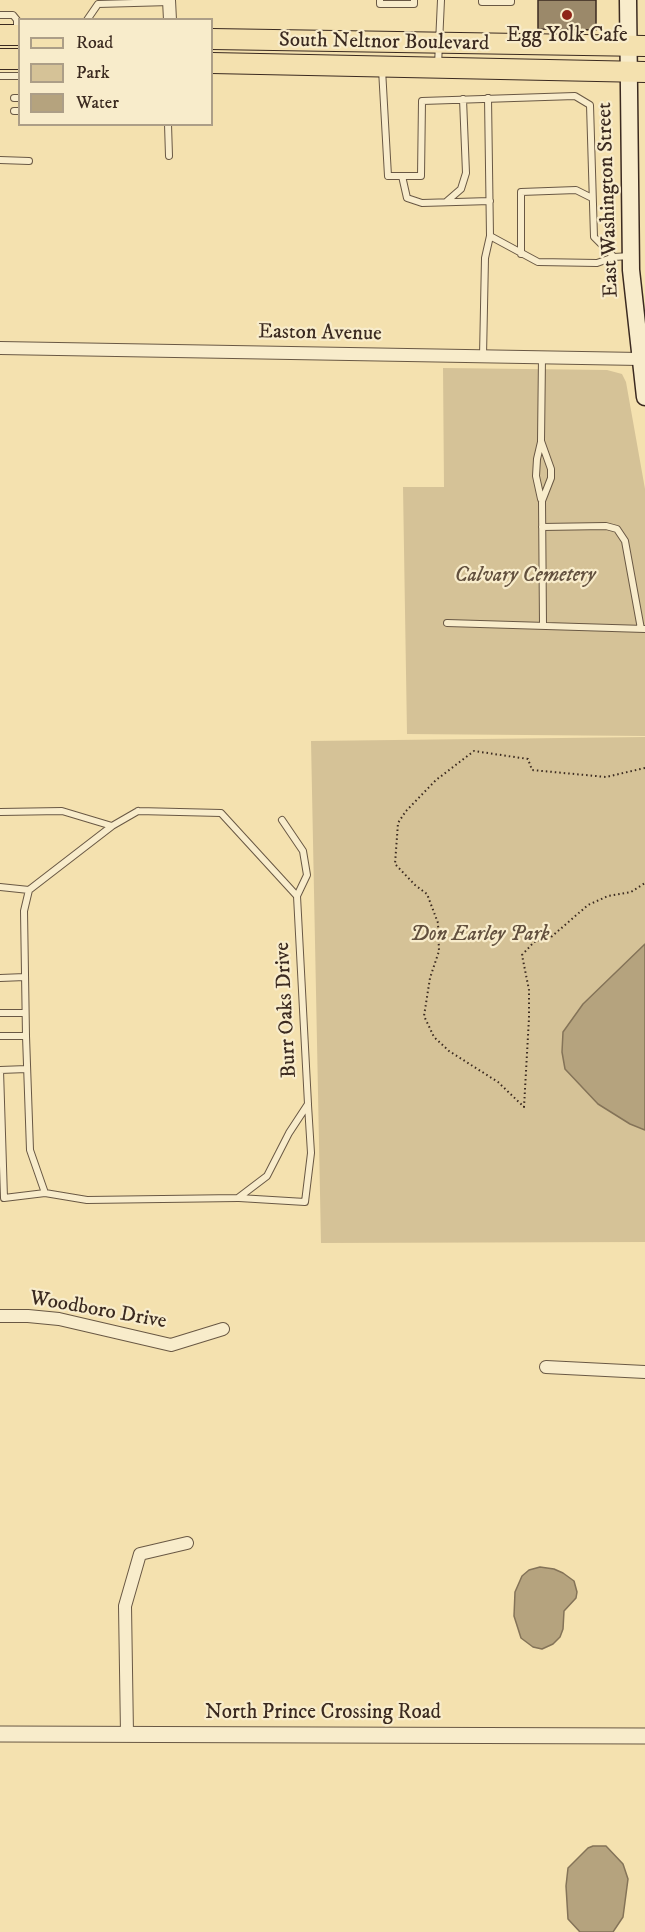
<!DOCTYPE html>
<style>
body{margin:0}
#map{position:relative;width:645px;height:1932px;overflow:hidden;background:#f4e1af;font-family:"IM FELL DW Pica",serif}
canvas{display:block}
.legend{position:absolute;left:18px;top:18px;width:195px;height:108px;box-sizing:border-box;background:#f8eccb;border:2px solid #ac9e87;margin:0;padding:8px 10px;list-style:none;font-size:18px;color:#3b2a20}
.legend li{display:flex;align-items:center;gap:12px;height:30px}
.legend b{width:30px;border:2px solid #ac9e87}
</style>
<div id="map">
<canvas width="645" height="1932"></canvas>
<ul class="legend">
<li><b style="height:8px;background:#f4e1af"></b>Road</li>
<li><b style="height:16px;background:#d5c297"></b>Park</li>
<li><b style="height:16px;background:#b5a37e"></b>Water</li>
</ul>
</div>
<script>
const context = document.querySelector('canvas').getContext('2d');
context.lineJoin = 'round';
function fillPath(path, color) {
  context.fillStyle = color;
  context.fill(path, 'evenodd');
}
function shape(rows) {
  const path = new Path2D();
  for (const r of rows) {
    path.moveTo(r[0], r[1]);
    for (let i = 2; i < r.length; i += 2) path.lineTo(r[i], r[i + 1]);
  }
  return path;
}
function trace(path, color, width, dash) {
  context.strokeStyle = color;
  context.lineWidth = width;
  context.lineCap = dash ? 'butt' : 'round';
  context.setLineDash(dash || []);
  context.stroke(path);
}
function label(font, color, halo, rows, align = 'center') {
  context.font = font + ' "IM FELL DW Pica",serif';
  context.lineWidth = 4.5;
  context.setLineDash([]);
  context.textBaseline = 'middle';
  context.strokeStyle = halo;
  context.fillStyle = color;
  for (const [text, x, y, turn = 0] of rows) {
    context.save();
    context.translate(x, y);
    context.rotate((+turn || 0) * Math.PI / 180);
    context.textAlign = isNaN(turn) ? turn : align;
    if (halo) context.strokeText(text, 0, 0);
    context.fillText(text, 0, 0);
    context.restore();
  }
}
fillPath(shape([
 [443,368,607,370,622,374,626,382,645,489,645,736,407,734,403,487,444,487],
 [645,737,645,1242,321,1243,311,741]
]), '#d5c297');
const water = shape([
 [645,944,645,1130,630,1124,598,1104,565,1069,562,1052,563,1032,583,1004,645,944],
 [540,1567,554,1569,563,1573,574,1581,577,1592,576,1598,564,1611,563,1629,560,1637,553,1644,542,1649,533,1647,521,1638,514,1616,515,1592,522,1576,529,1570,540,1567],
 [593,1846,606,1846,623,1864,628,1879,623,1917,613,1932,580,1932,568,1919,566,1886,568,1868,588,1848,593,1846]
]);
fillPath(water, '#b5a37e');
trace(water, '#847358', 1.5);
const building = shape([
 [538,0,596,0,596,30,538,29,538,0]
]);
fillPath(building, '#9b896a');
trace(building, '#3b2a20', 1.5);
const service = shape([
 [380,0,380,4,414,4,414,0],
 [482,0,482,2,511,2,511,0],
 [0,15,13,15,17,20,17,33],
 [87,20,98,4,170,2],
 [438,65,441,0],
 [382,69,388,176,421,176,422,101,575,96,590,105,594,237,614,257,630,256],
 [0,76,20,76],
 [14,98,20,98],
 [488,98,490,236,538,262,597,263,614,257],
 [14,111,20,111],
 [168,124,169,156],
 [0,160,29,161],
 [402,176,407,198,422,203,490,201],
 [446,202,461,189,466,173,463,99],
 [521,254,521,192,576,190,592,198],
 [483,356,485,258,490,236],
 [542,357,541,441,551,469,551,478,542,501,543,625],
 [541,442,537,459,536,476,541,499],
 [542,527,606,526,617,529,625,541,641,629],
 [447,623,645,629],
 [138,811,221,813,297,896,308,1104,289,1133,267,1176,238,1198,87,1200,45,1193,30,1150,26,1036,24,911,29,890,112,826,138,811],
 [0,812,62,811,112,826],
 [282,820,303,851,307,875,297,896],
 [0,887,29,890],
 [0,978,25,977],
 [0,1013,25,1013],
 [0,1036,26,1036],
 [27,1069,0,1070,4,1198,45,1193],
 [239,1198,305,1202,311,1153,308,1105]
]);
const minor = shape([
 [169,0,170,20],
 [0,348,640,359],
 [0,1316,28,1316,59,1319,171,1345,223,1329],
 [546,1367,645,1372],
 [127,1734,125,1606,140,1554,187,1543]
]);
const tertiary = shape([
 [0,1734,645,1736]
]);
const secondary = shape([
 [628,0,631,270,645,397]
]);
const primary = shape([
 [0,35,20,35],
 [212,39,645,46],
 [0,59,20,59],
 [212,63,645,72]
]);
trace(service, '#695844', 8);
trace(minor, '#695844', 14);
trace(tertiary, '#695844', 17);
trace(secondary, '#3b2a20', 19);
trace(primary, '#3b2a20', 22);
trace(shape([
 [645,768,606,777,532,770,528,759,474,751,436,780,406,811,398,823,395,864,415,885,427,894,438,923,439,951,430,978,424,1016,434,1037,449,1051,498,1082,524,1107,529,1018,529,990,522,955,534,942,550,938,588,905,608,896,631,892,645,883]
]), '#3b2a20', 2, [1.5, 3]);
trace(service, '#f8eccb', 6);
trace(minor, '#f8eccb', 12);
trace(tertiary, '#f8eccb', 15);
trace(secondary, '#f8eccb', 16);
trace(primary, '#f4e1af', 20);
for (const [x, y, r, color] of [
 [567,15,6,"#8f2418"]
]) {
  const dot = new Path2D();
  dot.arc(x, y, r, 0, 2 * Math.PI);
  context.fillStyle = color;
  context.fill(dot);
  trace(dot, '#f8eccb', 2);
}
label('21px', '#3b2a20', '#f8eccb', [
 ["Egg Yolk Cafe",567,37]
]);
label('21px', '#3b2a20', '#f8eccb', [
 ["South Neltnor Boulevard",384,43,1],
 ["East Washington Street",609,200,-92],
 ["Easton Avenue",320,334,1],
 ["Burr Oaks Drive",287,1010,-93],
 ["Woodboro Drive",98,1311,10],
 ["North Prince Crossing Road",323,1714]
]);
label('italic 21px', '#62503e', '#f8eccb', [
 ["Calvary Cemetery",525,577],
 ["Don Earley Park",480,936]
]);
</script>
